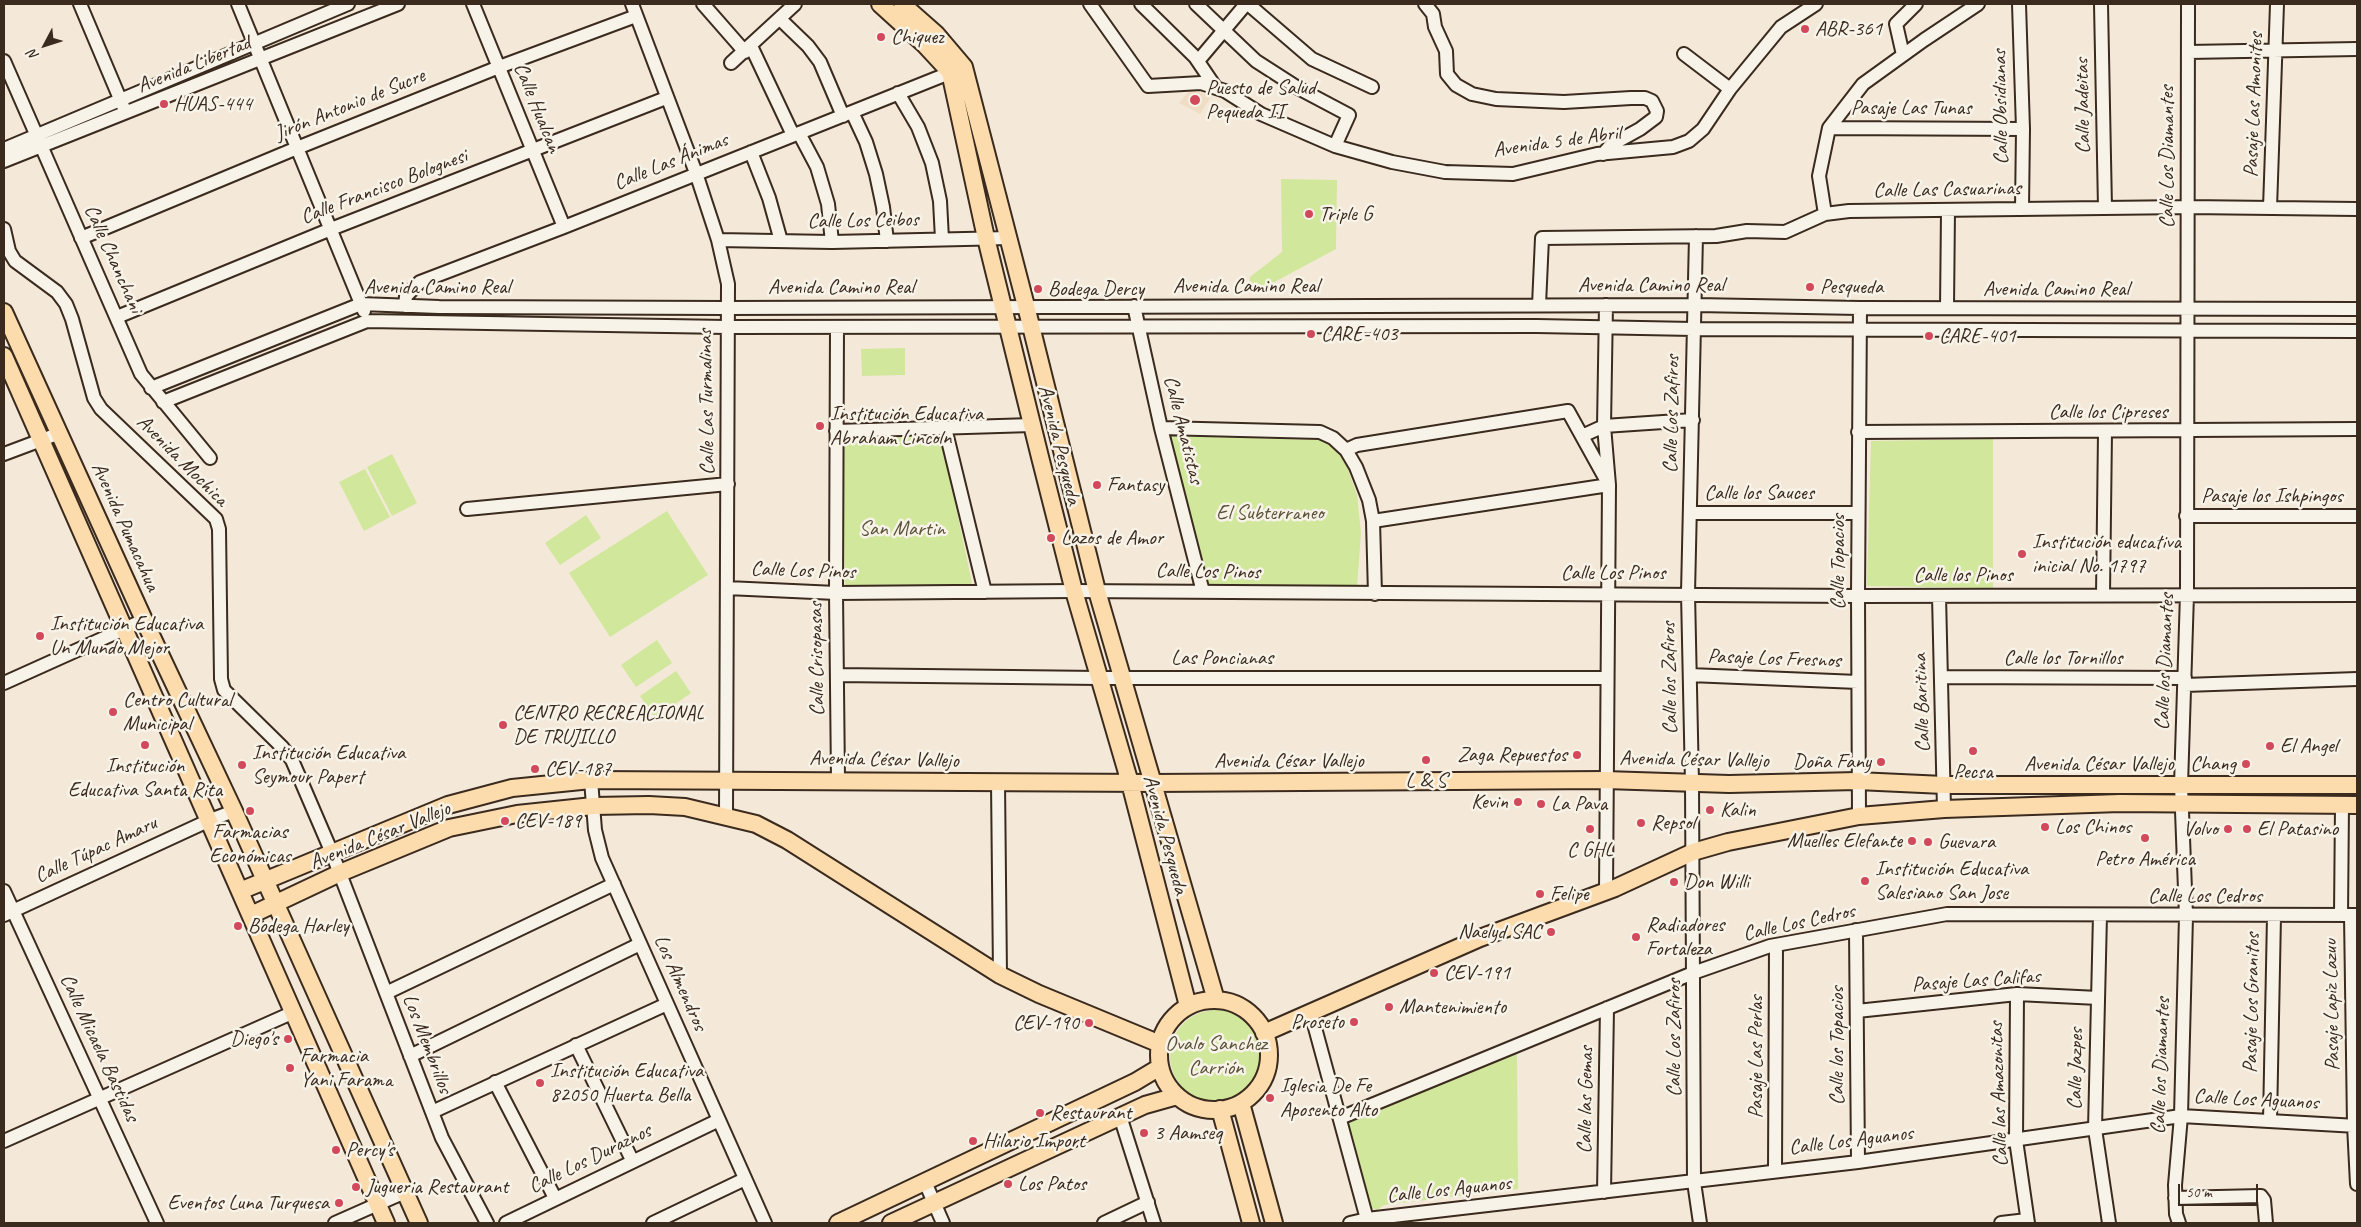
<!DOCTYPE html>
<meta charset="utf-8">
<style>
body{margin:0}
#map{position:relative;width:2361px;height:1227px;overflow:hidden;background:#f4e9d8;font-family:Caveat,sans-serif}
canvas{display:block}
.frame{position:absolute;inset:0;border:5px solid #3b2a1e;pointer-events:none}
.north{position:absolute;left:20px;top:20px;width:50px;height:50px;-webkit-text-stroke:4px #f7f3e8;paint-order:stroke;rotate:230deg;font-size:14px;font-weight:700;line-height:20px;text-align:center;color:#3b2a1e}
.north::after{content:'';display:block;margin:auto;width:18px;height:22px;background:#3b2a1e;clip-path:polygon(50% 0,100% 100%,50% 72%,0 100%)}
.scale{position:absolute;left:2178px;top:1184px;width:80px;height:22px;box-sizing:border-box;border:2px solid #3b2a1e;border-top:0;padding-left:6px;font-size:15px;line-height:18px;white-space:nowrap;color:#3b2a1e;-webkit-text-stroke:4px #f7f3e8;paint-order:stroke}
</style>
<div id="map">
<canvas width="2361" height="1227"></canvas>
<div class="frame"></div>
<div class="north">N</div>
<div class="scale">50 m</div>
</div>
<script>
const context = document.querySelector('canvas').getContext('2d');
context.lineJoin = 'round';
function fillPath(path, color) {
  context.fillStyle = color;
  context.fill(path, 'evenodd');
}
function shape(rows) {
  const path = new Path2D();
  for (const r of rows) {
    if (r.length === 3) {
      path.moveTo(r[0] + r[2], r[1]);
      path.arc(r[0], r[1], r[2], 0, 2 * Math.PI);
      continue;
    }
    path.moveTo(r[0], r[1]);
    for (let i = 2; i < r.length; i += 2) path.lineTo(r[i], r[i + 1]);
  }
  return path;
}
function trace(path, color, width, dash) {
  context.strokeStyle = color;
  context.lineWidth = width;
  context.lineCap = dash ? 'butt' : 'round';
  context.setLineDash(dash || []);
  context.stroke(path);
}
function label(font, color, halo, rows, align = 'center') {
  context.font = font + ' Caveat,sans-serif';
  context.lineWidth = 5;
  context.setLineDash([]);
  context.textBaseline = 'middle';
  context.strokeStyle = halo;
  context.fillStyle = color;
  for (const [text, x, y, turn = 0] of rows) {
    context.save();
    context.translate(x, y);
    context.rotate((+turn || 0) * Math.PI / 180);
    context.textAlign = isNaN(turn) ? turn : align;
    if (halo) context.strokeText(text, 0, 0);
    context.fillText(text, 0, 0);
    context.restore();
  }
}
fillPath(shape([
 [1192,88,1211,97,1200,114,1179,103]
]), '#f0ddc5');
fillPath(shape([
 [1281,179,1337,180,1336,249,1254,293,1249,288,1250,277,1282,252],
 [905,348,905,375,862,376,861,349],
 [940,432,972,583,966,587,850,588,845,584,842,437],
 [1170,436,1325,440,1337,451,1347,467,1357,495,1361,533,1357,587,1210,587],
 [1993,439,1993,588,1867,586,1871,441],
 [392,454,417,503,392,516,367,467],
 [365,469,390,517,364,531,339,482],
 [667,511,708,575,610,637,569,573],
 [586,515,601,538,560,565,545,543],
 [657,640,672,663,636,687,621,665],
 [676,671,691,693,655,718,640,696],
 [1216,1056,46],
 [1517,1052,1518,1189,1384,1205,1377,1210,1368,1207,1367,1202,1369,1198,1352,1133,1348,1130,1349,1122]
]), '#d0e79c');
const minor = shape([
 [80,4,123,106],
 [238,4,364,311],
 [473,4,564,227],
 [632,4,696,173,718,240,728,284,726,816],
 [703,4,745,52],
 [1090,4,1148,86,1201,83,1225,91,1261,114,1335,146,1392,162,1445,172,1513,174,1597,154,1673,147,1689,141,1703,129,1730,89,1781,27,1816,4],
 [1141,4,1195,57,1216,88],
 [1196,4,1256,61,1298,88,1349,115,1335,146],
 [1248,4,1312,59,1372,87],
 [1425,4,1433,14,1435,27,1446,51,1447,74,1456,85,1472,94,1496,99,1564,102,1631,98,1645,98,1652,101,1657,111,1656,117,1640,129,1611,145,1603,154],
 [2019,4,2023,129,2022,209],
 [2101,4,2105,208],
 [780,19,808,46,820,62,843,116],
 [751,46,793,135],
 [2188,52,2357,49],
 [1684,54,1730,89],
 [1903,55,1896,24,1916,4],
 [4,61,141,374,210,458],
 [1198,61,1246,4],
 [731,63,795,4],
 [898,93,918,127,932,163,940,201,942,239],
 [852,112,866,142,876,174,883,207,887,241],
 [1829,128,2023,129],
 [799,133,817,167,828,204,832,242],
 [4,149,348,4],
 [751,152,769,198,781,241],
 [4,161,398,4],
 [2270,208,2277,4],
 [1825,214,1819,176,1829,128,1863,84,1924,40,1978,4],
 [4,229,9,251,15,261,57,292,66,304,72,319,94,398,101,409,216,519,219,529,221,679,224,690,282,747,292,760,332,853,442,1138,487,1223],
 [1696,236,1688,593,1692,783,1694,1182,1700,1223],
 [81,238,297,148,499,67,636,16],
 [718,240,832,242,1009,238],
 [1539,305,1542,238,1716,236,1747,231,1785,232,1825,214,1849,211,2188,207,2357,209],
 [405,306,406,296,420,282,564,227,957,70],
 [1134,306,1161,428,1203,592],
 [1947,308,1948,210],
 [117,317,331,229,666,98],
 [837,327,836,593,838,780],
 [151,388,361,304,439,307,727,308,1696,305,1860,308,2357,309],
 [163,402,367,321,726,327,1537,326,1693,329,2357,331],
 [945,428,985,592],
 [1161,428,1320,432,1333,438,1346,450,1356,467,1369,500,1373,521,1375,594],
 [836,431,1032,425],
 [1858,432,2357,429],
 [1582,436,1604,426,1693,420],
 [1346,450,1357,445,1568,411,1609,485,1373,521],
 [4,454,60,433],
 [467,509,728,484],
 [1690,513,1858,513],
 [2186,516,2357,516],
 [727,588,836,593,1074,591,1858,596,2357,595],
 [2103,595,2105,432],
 [1939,596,1944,809],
 [837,675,1099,678,1607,678],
 [1690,675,1858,682],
 [1941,677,2185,678],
 [4,683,144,620],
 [2185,685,2357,679],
 [591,780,595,830,602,858,765,1223],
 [998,782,1000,975],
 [1859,816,1858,596,1860,308],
 [4,891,157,1223],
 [1606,891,1609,485,1604,426,1606,305],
 [4,915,210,820,234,811],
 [2100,915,2095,1129,2109,1223],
 [2341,915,2342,805],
 [2351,915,2354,1125,2357,1184],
 [1856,930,1858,1162],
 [386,993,614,884],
 [2017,994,2016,1140,2028,1223],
 [1857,1011,2017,994,2098,998],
 [1311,1013,1368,1223],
 [576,1045,632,1160],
 [410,1056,640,944],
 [495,1082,555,1198],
 [432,1112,667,1004],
 [1120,1116,1154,1223],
 [1340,1118,1693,973,1770,946,1947,914,2357,915],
 [2270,1121,2274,916],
 [4,1141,294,1012],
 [1775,1170,1776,945],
 [925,1182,943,1223],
 [1604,1192,1607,1008],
 [2175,1198,2261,1196,2264,1200,2266,1223],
 [335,1223,405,1192],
 [506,1223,719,1120],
 [653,1223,745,1179],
 [1104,1223,1148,1202],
 [1350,1223,1367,1219,1858,1162,2181,1116,2357,1126],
 [2001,1223,2027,1220],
 [2179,1223,2176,1214,2175,1185,2181,1116,2186,916,2181,785,2187,594,2188,4]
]);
const major = shape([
 [880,4,924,44,950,72,986,238,1040,457,1074,591,1130,783,1188,1006],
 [902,4,936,34,964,67,1026,306,1097,591,1216,1000],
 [4,312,144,620,234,811,419,1223],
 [4,356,386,1223],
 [240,891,448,805,512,788,591,780,1152,783,1605,780,1729,784,1857,781,1944,785,2357,785],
 [251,915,340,873,449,828,517,814,593,806,649,805,685,807,756,824,787,840,1000,975,1039,994,1160,1044],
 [1214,1055,55],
 [1264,1033,1480,938,1615,888,1693,852,1728,842,1859,816,1944,809,2120,803,2357,805],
 [1241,1103,1274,1223],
 [1220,1109,1251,1223],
 [838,1223,1135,1082,1160,1067],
 [891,1223,1145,1105,1177,1096]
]);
trace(minor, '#3b2a1e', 16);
trace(major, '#3b2a1e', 20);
trace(minor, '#f7f3e8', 12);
trace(major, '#fcdcac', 16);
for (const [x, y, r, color] of [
 [1805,29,5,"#d1495b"],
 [881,37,5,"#d1495b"],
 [1195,100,6,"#d1495b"],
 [164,104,5,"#d1495b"],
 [1309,214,5,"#d1495b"],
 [1810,287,5,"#d1495b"],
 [1038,289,5,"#d1495b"],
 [1311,334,5,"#d1495b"],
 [1929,336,5,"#d1495b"],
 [820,426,5,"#d1495b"],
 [1097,485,5,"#d1495b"],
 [1051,538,5,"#d1495b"],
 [2022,554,5,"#d1495b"],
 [40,636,5,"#d1495b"],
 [113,712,5,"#d1495b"],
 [503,725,5,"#d1495b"],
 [145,745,5,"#d1495b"],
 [2270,746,5,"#d1495b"],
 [1973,751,5,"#d1495b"],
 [1577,755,5,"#d1495b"],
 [1426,760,5,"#d1495b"],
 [1881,762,5,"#d1495b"],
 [2246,764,5,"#d1495b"],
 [242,765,5,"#d1495b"],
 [535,769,5,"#d1495b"],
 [1518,802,5,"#d1495b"],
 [1541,804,5,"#d1495b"],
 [1710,810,5,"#d1495b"],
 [250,811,5,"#d1495b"],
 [505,821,5,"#d1495b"],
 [1641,823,5,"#d1495b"],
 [2045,827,5,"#d1495b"],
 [1590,829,5,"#d1495b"],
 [2228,829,5,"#d1495b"],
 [2247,829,5,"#d1495b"],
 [2145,838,5,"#d1495b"],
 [1912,841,5,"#d1495b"],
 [1928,842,5,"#d1495b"],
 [1865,881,5,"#d1495b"],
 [1674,882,5,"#d1495b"],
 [1540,894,5,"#d1495b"],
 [238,926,5,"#d1495b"],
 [1551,932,5,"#d1495b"],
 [1636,937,5,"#d1495b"],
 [1434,973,5,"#d1495b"],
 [1389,1007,5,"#d1495b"],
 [1354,1022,5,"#d1495b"],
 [1089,1023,5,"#d1495b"],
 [288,1039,5,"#d1495b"],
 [290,1068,5,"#d1495b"],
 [540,1083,5,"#d1495b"],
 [1270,1098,5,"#d1495b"],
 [1040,1113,5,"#d1495b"],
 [1144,1133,5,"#d1495b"],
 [973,1141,5,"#d1495b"],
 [336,1150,5,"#d1495b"],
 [1008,1184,5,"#d1495b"],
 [356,1187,5,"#d1495b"],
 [339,1203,5,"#d1495b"]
]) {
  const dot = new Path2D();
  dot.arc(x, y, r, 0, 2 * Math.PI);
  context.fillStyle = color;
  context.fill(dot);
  trace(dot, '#f7f3e8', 2);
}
label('21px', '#3b2a1e', '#f7f3e8', [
 ["ABR-361",1815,29],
 ["Chiquez",891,37],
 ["Puesto de Salud",1206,88],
 ["Pequeda II",1206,112],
 ["HUAS-444",174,104],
 ["Triple G",1319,214],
 ["Pesqueda",1820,287],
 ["Bodega Dercy",1048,289],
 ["CARE-403",1321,334],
 ["CARE-401",1939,336],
 ["Institución Educativa",830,414],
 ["Abraham Lincoln",830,438],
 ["Fantasy",1107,485],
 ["Lazos de Amor",1061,538],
 ["Institución educativa",2032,542],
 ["inicial No. 1797",2032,566],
 ["Institución Educativa",50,624],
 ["Un Mundo Mejor",50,648],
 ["Centro Cultural",123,700],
 ["Municipal",123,724],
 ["CENTRO RECREACIONAL",513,713],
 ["DE TRUJILLO",513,737],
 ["El Angel",2280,746],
 ["Institución Educativa",252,753],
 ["Seymour Papert",252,777],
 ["Zaga Repuestos",1567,755,"right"],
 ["Doña Fany",1871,762,"right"],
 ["Chang",2236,764,"right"],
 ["Institución",145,766,"center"],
 ["Educativa Santa Rita",145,790,"center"],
 ["CEV-187",545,769],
 ["Pecsa",1973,772,"center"],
 ["L & S",1426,781,"center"],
 ["Kevin",1508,802,"right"],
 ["La Pava",1551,804],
 ["Kalin",1720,810],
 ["CEV-189",515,821],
 ["Repsol",1651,823],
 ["Los Chinos",2055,827],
 ["Volvo",2218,829,"right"],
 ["El Patasino",2257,829],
 ["Farmacias",250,832,"center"],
 ["Económicas",250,856,"center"],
 ["Muelles Elefante",1902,841,"right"],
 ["Guevara",1938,842],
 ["C GHL",1590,850,"center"],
 ["Petro América",2145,859,"center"],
 ["Institución Educativa",1875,869],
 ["Salesiano San Jose",1875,893],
 ["Don Willi",1684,882],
 ["Felipe",1550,894],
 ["Radiadores",1646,925],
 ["Fortaleza",1646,949],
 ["Bodega Harley",248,926],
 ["Naelyd SAC",1541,932,"right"],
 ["CEV-191",1444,973],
 ["Mantenimiento",1399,1007],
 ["Proseto",1344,1022,"right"],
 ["CEV-190",1079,1023,"right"],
 ["Diego's",278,1039,"right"],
 ["Farmacia",300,1056],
 ["Yani Farama",300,1080],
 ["Institución Educativa",550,1071],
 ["82050 Huerta Bella",550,1095],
 ["Iglesia De Fe",1280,1086],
 ["Aposento Alto",1280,1110],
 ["Restaurant",1050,1113],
 ["3 Aamseq",1154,1133],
 ["Hilario Import",983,1141],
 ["Percy's",346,1150],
 ["Los Patos",1018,1184],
 ["Jugueria Restaurant",366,1187],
 ["Eventos Luna Turquesa",329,1203,"right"]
], 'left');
label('21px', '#3b2a1e', '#f7f3e8', [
 ["Avenida Libertad",194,65,-22],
 ["Jirón Antonio de Sucre",350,105,-22],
 ["Pasaje Las Amonites",2254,105,-88],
 ["Calle Jadeitas",2083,106,-91],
 ["Calle Obsidianas",2001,107,-91],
 ["Calle Hualcan",537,108,68],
 ["Pasaje Las Tunas",1911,108],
 ["Avenida 5 de Abril",1557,142,-8],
 ["Calle Los Diamantes",2167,157,-90],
 ["Calle Las Ánimas",671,162,-22],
 ["Calle Francisco Bolognesi",384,187,-21],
 ["Calle Las Casuarinas",1947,190,-1],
 ["Calle Los Ceibos",863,221,-1],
 ["Calle Chanchani",113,259,66],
 ["Avenida Camino Real",1651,285],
 ["Avenida Camino Real",1246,286],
 ["Avenida Camino Real",437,287],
 ["Avenida Camino Real",841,287],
 ["Avenida Camino Real",2056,289],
 ["Calle Las Turmalinas",707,402,-91],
 ["Calle los Cipreses",2108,412],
 ["Calle Los Zafiros",1672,414,-89],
 ["Calle Amatistas",1183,430,76],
 ["Avenida Pesqueda",1059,445,76],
 ["Avenida Mochica",182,461,45],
 ["Calle los Sauces",1759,493],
 ["Pasaje los Ishpingos",2272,496],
 ["Avenida Pumacahua",125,527,66],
 ["Calle Topacios",1838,562,-90],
 ["Calle Los Pinos",803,571,2],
 ["Calle Los Pinos",1208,572,1],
 ["Calle Los Pinos",1613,573],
 ["Calle los Pinos",1963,575],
 ["Las Poncianas",1222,658],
 ["Calle los Tornillos",2063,658],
 ["Calle Crisopasas",817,659,-91],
 ["Pasaje Los Fresnos",1774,659,2],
 ["Calle los Diamantes",2165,662,-88],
 ["Calle los Zafiros",1670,678,-91],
 ["Calle Baritina",1922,703,-92],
 ["Avenida César Vallejo",884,760,1],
 ["Avenida César Vallejo",1694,760,1],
 ["Avenida César Vallejo",1289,761],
 ["Avenida César Vallejo",2099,764],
 ["Avenida Pesqueda",1165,835,75],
 ["Avenida César Vallejo",380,836,-22],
 ["Calle Túpac Amaru",96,850,-25],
 ["Calle Los Cedros",2205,896],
 ["Calle Los Cedros",1799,923,-12],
 ["Pasaje Las Califas",1976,981,-4],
 ["Los Almendros",680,983,66],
 ["Pasaje Los Granitos",2252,1003,-89],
 ["Pasaje Lapiz Lazuu",2332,1005,-91],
 ["Calle Los Zafiros",1674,1038,-90],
 ["Los Membrillos",427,1044,69],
 ["Calle los Topacios",1837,1046,-90],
 ["Calle Micaela Bastidas",99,1048,65],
 ["Pasaje Las Perlas",1756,1057,-90],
 ["Calle los Diamantes",2161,1066,-88],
 ["Calle Jazpes",2076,1069,-89],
 ["Calle las Amazonitas",1999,1094,-92],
 ["Calle las Gemas",1586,1100,-89],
 ["Calle Los Aguanos",2256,1100,3],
 ["Calle Los Aguanos",1851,1141,-7],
 ["Calle Los Duraznos",590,1159,-26],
 ["Calle Los Aguanos",1449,1190,-6]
]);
label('21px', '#595037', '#f7f3e8', [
 ["El Subterraneo",1270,513],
 ["San Martin",902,529],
 ["Ovalo Sanchez",1216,1044],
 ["Carrión",1216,1068]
]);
</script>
